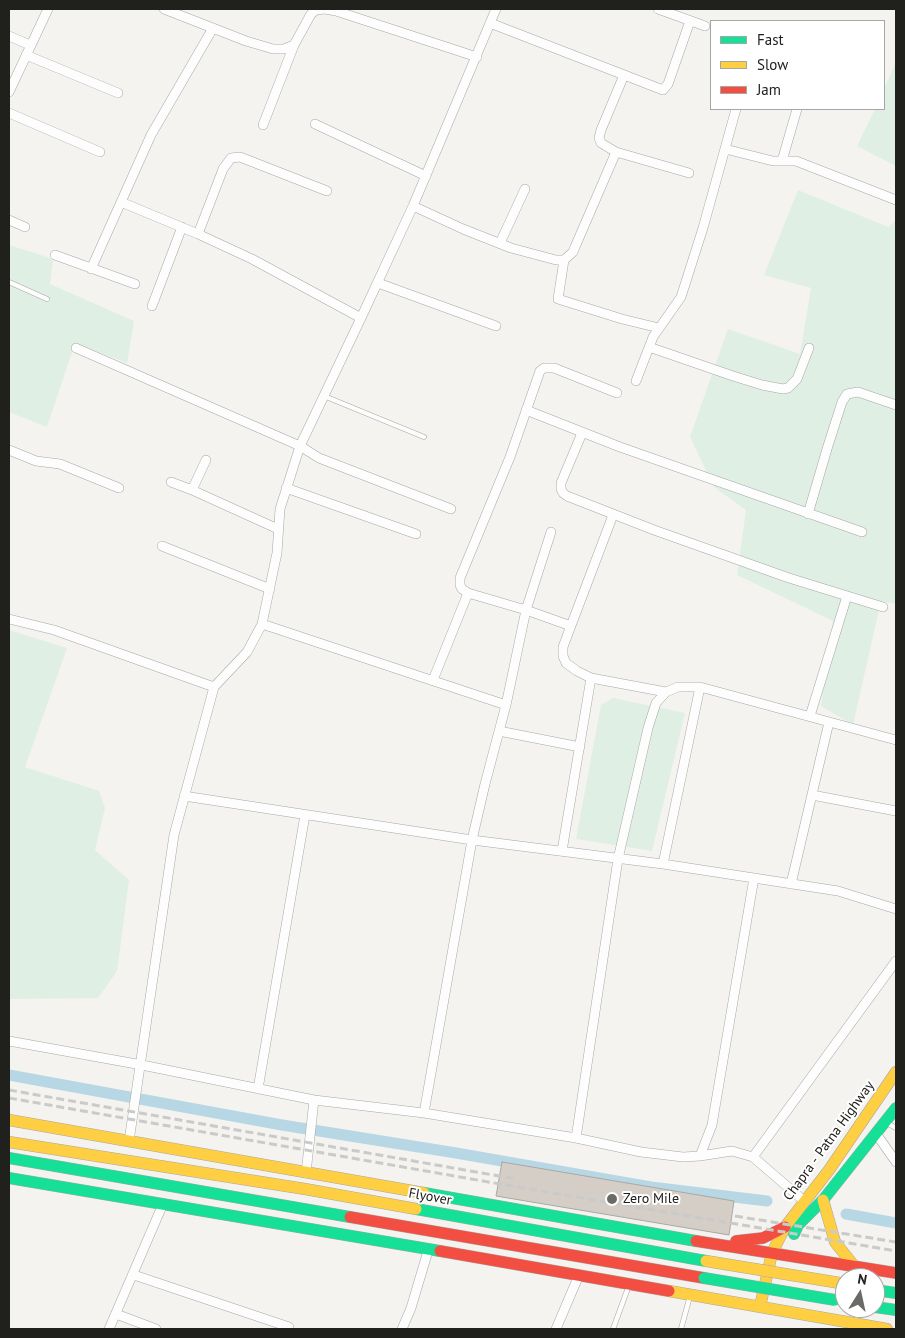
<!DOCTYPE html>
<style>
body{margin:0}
#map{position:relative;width:905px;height:1338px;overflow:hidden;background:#f4f3ef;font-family:"PT Sans",sans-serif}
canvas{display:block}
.frame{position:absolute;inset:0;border:10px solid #20201d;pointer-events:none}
.legend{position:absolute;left:710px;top:20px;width:175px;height:90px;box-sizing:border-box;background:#fff;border:1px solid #a6a6a5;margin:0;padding:6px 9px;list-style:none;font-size:15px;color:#20201d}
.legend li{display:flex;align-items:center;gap:10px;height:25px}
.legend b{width:25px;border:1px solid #a6a6a5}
.north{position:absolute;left:835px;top:1268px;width:50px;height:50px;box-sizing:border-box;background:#fff;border:1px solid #a6a6a5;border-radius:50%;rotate:10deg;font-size:14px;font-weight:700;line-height:20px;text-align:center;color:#20201d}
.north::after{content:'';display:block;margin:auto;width:18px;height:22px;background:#6a6a66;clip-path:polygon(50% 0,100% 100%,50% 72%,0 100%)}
</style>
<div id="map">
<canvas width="905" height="1338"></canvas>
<div class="frame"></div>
<ul class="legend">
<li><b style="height:6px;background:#16e098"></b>Fast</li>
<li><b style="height:6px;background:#ffcf43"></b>Slow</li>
<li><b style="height:6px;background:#f24e42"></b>Jam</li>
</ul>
<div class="north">N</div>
</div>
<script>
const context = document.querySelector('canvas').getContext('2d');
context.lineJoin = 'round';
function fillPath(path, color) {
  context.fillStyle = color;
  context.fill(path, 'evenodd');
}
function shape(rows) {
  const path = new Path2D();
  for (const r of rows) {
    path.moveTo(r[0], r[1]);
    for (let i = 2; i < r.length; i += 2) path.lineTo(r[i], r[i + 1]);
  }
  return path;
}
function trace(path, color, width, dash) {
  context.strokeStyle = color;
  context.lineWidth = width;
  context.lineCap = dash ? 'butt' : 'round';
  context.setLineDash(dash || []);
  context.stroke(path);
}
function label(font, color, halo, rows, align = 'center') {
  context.font = font + ' "PT Sans",sans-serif';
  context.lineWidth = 4;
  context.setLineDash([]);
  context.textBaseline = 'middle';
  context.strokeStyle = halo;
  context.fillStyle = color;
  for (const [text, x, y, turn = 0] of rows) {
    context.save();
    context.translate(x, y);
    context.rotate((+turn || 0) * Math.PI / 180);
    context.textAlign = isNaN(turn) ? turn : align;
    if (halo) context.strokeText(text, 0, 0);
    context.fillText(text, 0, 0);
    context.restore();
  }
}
fillPath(shape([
 [896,62,896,166,857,146,875,109,884,109,884,89],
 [798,190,888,227,896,220,896,604,881,601,853,725,821,706,833,621,737,575,746,510,714,487,690,437,728,329,800,354,811,288,764,275],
 [9,245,53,259,50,284,134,321,127,363,75,343,47,427,9,412],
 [9,630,67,648,25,767,99,791,105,808,95,850,129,880,117,971,98,998,9,999],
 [613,698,685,713,652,851,576,839,601,705]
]), '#e0efe4');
trace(shape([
 [9,1075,282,1125,456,1153,651,1187,767,1201],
 [846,1214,896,1223]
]), '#b7d7e4', 11);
const building = shape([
 [502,1162,734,1201,729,1235,496,1196,502,1162]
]);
fillPath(building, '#d5cec6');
trace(building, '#a9a8a5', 1);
const lane = shape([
 [9,282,47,299],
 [324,396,424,437],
 [887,1123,896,1128],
 [613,1329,628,1288],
 [681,1329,690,1296]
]);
const street = shape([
 [164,9,246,41,273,49,284,49,294,45,311,14,316,10,325,9,336,11,477,57],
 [658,9,705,26],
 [490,23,663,90,668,84,690,21],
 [9,36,30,45],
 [26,55,118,93],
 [624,75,601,130,599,138,601,143,616,152,689,173],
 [9,92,48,9],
 [9,113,100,152],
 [315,124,426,176],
 [263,125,294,45],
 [725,149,773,161,796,161,896,200],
 [782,161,797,109],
 [121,202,198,234,252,259,361,318],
 [413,206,463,229,511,248,556,260,564,260,573,252,575,247,616,152],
 [9,220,25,227],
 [198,234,223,169,231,158,240,157,327,191],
 [500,243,525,189],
 [55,255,135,284],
 [564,260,558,299,622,319,659,328],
 [91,269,151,135,213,28],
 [378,283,496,326],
 [152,306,182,227],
 [649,347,733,376,762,385,783,389,788,388,797,379,809,348],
 [76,348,300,446,319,458,451,509],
 [636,381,653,337,681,297,703,228,736,109],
 [526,410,620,447,862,532],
 [582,433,561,483,561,489,563,493,567,496,654,530,789,578,883,607],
 [9,450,36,461,60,464,119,488],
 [171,482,192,490,278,529],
 [286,488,416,534],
 [192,490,206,460],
 [808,514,827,449,842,402,847,394,858,392,896,405],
 [613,515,569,631,563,647,563,656,566,663,577,671,591,678,666,692],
 [162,546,270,589],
 [468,593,462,589,460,585,460,578,510,457,540,371,544,368,554,368,617,393],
 [9,619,54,630,214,687],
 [262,624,506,705,485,784,472,840,424,1113],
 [433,680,468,593,526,610,571,626],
 [506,705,526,610,551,532],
 [810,716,847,596],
 [499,731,580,747],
 [812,795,896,811],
 [184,796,472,840,663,864,838,891,896,909],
 [562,851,591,678],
 [663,864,700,687],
 [791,884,829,722],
 [9,1041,142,1065,314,1100,424,1113,576,1138,641,1152,683,1157,700,1156,732,1151,753,1157,804,1201],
 [258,1089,305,815],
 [877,1135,896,1162],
 [576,1138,618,859,648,728,656,703,666,692,678,687,700,687,896,740],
 [129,1141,174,835,214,687,247,652,262,624,277,553,280,509,300,446,361,318,413,206,496,9],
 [700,1156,712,1125,754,878],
 [753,1157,896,961],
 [306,1173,314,1100],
 [134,1275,289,1327],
 [116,1314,156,1329],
 [109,1329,163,1204],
 [402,1329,411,1308,428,1251],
 [556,1329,579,1275]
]);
const fast = shape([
 [9,1158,350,1217],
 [9,1178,440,1251],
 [424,1193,696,1241],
 [416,1209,706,1261],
 [794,1234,798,1225,823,1200,896,1108],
 [875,1290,896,1293],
 [875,1307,896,1310]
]);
const slow = shape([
 [9,1120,424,1193],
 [9,1142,305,1189,416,1209],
 [823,1200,835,1242,854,1266],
 [669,1291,887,1329],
 [761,1302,772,1253,785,1227,829,1170,896,1072]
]);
const jam = shape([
 [350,1217,704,1278],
 [696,1241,896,1273],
 [736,1241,763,1238,785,1227],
 [440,1251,669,1291]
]);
trace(lane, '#a8a7a4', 5.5);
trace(street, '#a8a7a4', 10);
trace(fast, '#a8a7a4', 12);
trace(slow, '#a8a7a4', 12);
trace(jam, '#a8a7a4', 12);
trace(lane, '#fdfdfd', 4.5);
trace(street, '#fdfdfd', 9);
trace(fast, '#16e098', 11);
trace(slow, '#ffcf43', 11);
trace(jam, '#f24e42', 11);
trace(shape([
 [9,1090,516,1179],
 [9,1098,500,1184,896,1251],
 [735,1216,896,1242]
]), '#cacaca', 3, [8, 4]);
const fastBridge = shape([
 [704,1278,835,1300]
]);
const slowBridge = shape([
 [706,1261,840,1283]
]);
trace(fastBridge, '#a8a7a4', 12, []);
trace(slowBridge, '#a8a7a4', 12, []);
trace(fastBridge, '#16e098', 11);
trace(slowBridge, '#ffcf43', 11);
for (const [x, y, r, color] of [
 [612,1199,6,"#6a6a66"]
]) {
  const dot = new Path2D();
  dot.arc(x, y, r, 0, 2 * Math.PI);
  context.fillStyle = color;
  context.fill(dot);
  trace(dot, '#fff', 2);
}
label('14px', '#20201d', '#fff', [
 ["Chapra - Patna Highway",829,1141,-54],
 ["Flyover",430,1197,10]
]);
label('14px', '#20201d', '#fff', [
 ["Zero Mile",623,1199]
], 'left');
</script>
